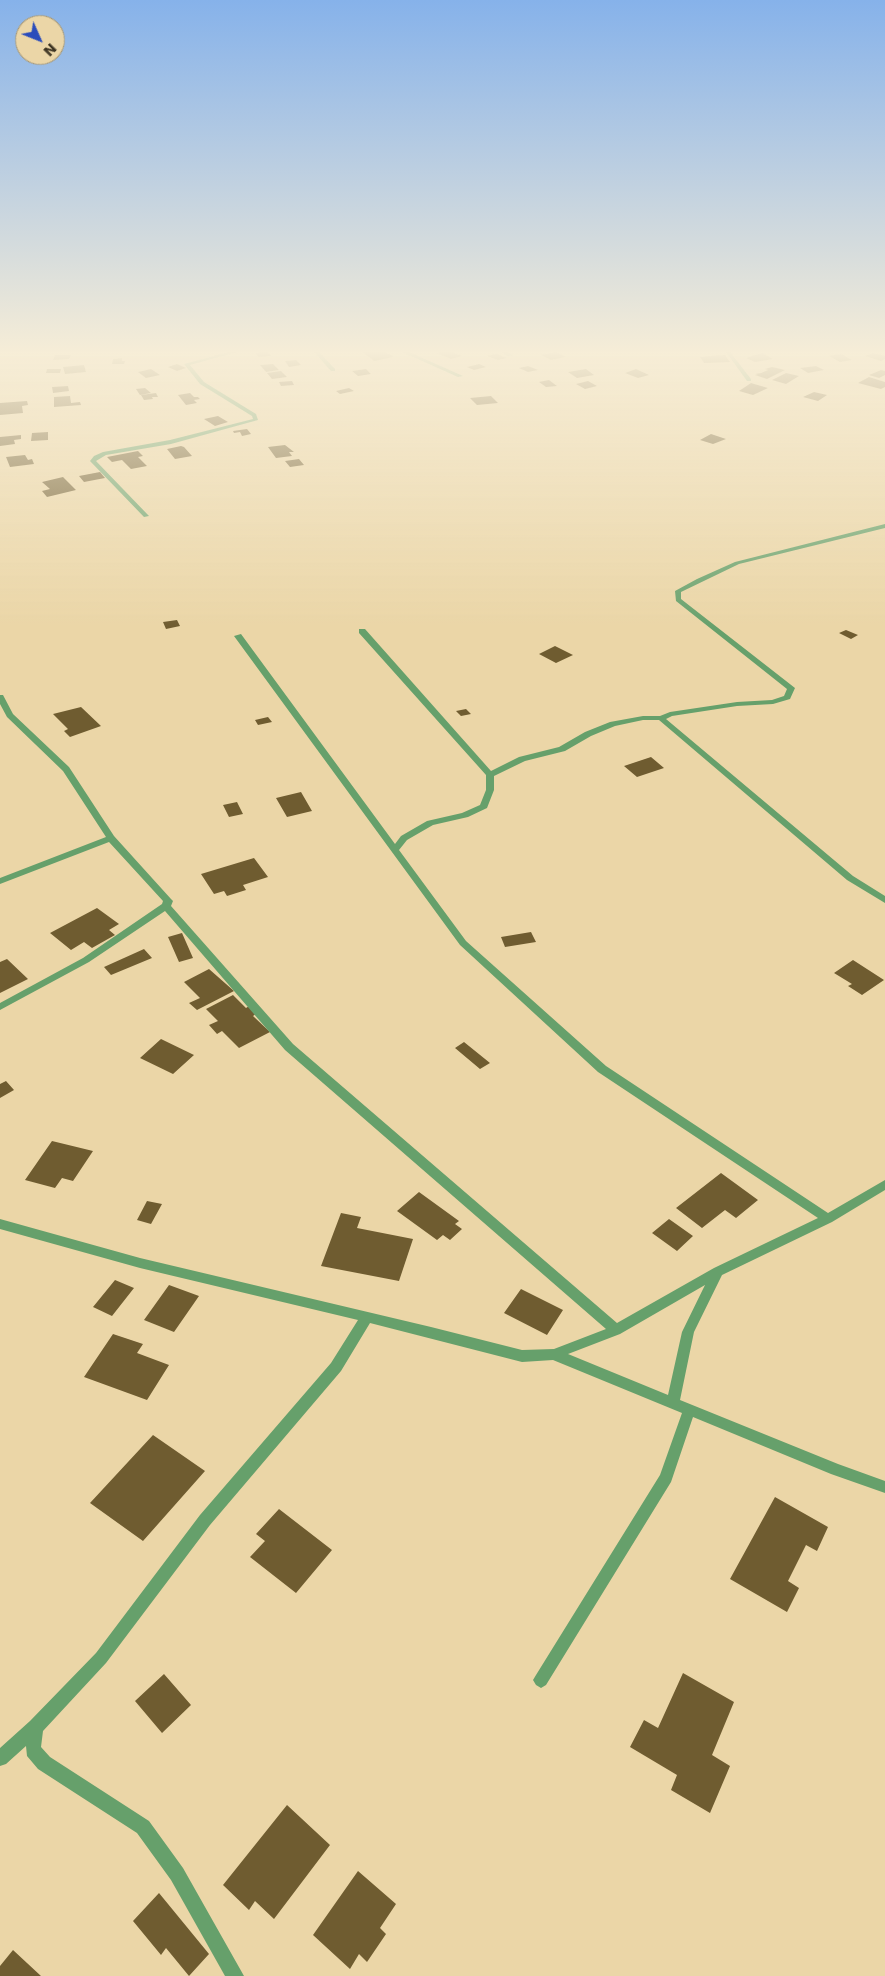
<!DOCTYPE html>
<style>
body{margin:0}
#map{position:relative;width:885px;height:1976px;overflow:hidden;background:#ebd6a7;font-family:"DejaVu Sans",sans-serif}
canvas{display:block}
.north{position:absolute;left:15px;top:15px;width:50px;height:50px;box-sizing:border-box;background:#ebd6a7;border:1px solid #a69672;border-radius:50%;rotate:134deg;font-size:14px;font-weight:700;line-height:20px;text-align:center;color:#3e3523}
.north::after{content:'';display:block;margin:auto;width:18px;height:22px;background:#2a4cbb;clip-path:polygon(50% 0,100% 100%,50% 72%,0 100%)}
</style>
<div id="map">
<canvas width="885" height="1976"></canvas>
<div class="north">N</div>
</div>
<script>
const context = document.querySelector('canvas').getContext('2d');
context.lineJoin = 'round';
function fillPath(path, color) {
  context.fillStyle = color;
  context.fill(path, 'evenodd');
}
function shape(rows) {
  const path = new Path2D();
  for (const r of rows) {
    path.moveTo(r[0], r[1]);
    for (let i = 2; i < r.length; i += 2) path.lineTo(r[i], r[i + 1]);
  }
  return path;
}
fillPath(shape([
 [267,352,271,356,259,357,255,353],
 [363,352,385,352,394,357,374,361],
 [442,352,452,352,462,356,451,359,437,353],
 [556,352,566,357,551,360,541,355],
 [762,353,773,359,755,362,746,358],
 [873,353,885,356,885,359,881,361,865,356],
 [496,354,507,358,498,360,487,356],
 [841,354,852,360,840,362,829,356],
 [55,355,71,355,69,359,53,360],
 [725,355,730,362,704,363,700,357],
 [122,358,122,361,125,361,124,364,112,364,113,359],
 [296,360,301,365,289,367,285,361],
 [177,364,186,368,177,371,168,367],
 [273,364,279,370,266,372,260,365],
 [479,364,486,367,474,370,467,367],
 [84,365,86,372,65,374,63,367],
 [528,366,538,370,528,372,519,368],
 [816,366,824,370,808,373,800,368],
 [772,367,785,370,767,379,755,375,758,374,755,374,761,373,768,370,765,369],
 [47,369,61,369,60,373,46,373],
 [151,369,160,375,146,378,138,372],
 [366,369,371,374,358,376,352,371],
 [586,369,594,375,577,378,568,372],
 [636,369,649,375,638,378,625,373],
 [881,370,885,371,885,375,879,378,869,375],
 [281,371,287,377,272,379,267,373],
 [786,373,799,376,786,384,772,380],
 [869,377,885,382,885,387,881,389,858,383],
 [549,380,557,386,546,387,539,382],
 [292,381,294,385,281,386,279,382],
 [588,381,597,386,585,389,576,384],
 [751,383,768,388,753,395,739,391],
 [68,386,69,391,53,393,52,387],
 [145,388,151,393,140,395,136,389],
 [349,388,354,391,340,394,336,391],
 [814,392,827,395,818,401,803,397],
 [156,393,158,397,152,397,153,399,144,400,141,395],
 [190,393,194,397,198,397,200,399,194,400,197,403,186,405,178,395],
 [70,396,71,403,80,402,81,405,54,407,54,397],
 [491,396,498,403,477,405,470,398],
 [27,401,28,405,22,406,23,413,0,415,0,403],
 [218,416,228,422,215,426,204,419],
 [247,429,251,434,242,436,240,432,234,433,233,431],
 [48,432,48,440,31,441,32,433],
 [711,434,726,439,713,444,700,440],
 [21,435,21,439,14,440,15,444,0,446,0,437],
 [285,445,294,452,289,452,292,456,276,458,268,447],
 [181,446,184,447,192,456,175,459,167,449],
 [138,451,143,456,138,457,147,466,131,469,122,460,112,462,107,457],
 [25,455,28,460,32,459,34,464,10,467,6,457],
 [299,459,304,465,290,467,285,461],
 [100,472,105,478,84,482,79,476],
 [63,477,76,490,47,497,42,491,50,489,42,482],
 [177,620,180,626,166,629,163,622],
 [846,630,858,635,851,639,839,633],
 [555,646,573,655,556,663,539,654],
 [81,707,101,726,70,737,64,731,68,729,53,714],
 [466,709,471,714,461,716,456,711],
 [268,717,272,722,258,725,255,720],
 [651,757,664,768,637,777,624,766],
 [301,792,312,811,287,817,276,798],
 [237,802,243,814,229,817,223,805],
 [254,858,268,877,243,885,246,890,227,896,224,891,214,894,201,874],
 [97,908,119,924,109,930,115,935,92,948,84,942,71,950,50,933],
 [531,932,536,942,505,947,501,937],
 [182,933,193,958,179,962,168,937],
 [144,949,152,958,111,975,104,967],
 [7,959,28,979,0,993,0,962],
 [853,960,884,980,862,995,848,986,852,984,834,973],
 [209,969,234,991,197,1010,189,1003,200,998,184,982],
 [233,995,246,1008,249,1006,257,1013,253,1016,270,1032,239,1048,222,1031,217,1034,209,1025,218,1021,206,1009],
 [161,1039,194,1055,173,1074,140,1058],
 [464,1042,490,1063,480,1069,455,1048],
 [6,1081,14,1090,0,1098,0,1084],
 [52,1141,93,1151,73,1181,62,1178,55,1188,25,1180],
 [721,1173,758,1200,736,1218,725,1210,702,1228,676,1208],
 [419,1192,459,1221,455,1224,462,1229,450,1240,443,1235,437,1240,397,1211],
 [147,1201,162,1204,151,1224,137,1220],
 [341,1213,361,1217,357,1228,413,1239,399,1281,321,1266],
 [669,1219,693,1236,677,1251,652,1233],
 [115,1280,134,1288,112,1316,93,1307],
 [169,1285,199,1296,174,1332,144,1320],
 [521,1289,563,1310,547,1335,504,1313],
 [113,1334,143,1344,137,1353,169,1365,147,1400,84,1377],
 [153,1435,205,1471,143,1541,90,1503],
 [775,1497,828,1527,817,1551,806,1545,788,1581,799,1588,787,1612,730,1579],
 [279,1509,332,1550,296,1593,250,1557,265,1541,256,1534],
 [683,1673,734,1702,712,1755,730,1766,710,1813,671,1790,677,1775,630,1747,644,1720,658,1728],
 [164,1674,191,1705,162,1733,135,1701],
 [287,1805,330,1845,274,1919,255,1901,249,1910,223,1885],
 [358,1871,396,1904,380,1928,386,1934,367,1962,359,1954,350,1969,313,1935],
 [159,1893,209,1954,189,1976,166,1948,161,1955,133,1921],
 [13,1950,41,1976,0,1976,0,1966]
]), '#6f5c30');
fillPath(shape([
 [229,352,237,352,190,365,204,382,256,414,258,420,171,444,106,455,96,461,149,516,144,517,90,461,94,456,103,452,170,440,253,419,252,416,200,384,184,364,229,352],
 [314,352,319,352,335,369,335,371,331,371,314,352],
 [402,352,409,352,463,376,458,377,402,352],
 [501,352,507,352,513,355,508,356,501,352],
 [726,352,730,352,751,379,751,381,747,381,726,352],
 [885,524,885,528,739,564,681,592,681,599,795,688,790,699,773,704,737,706,672,716,666,719,853,876,885,896,885,903,847,880,659,720,643,720,615,726,591,736,565,751,525,761,494,776,494,790,487,808,468,817,433,825,407,840,399,850,466,941,606,1066,828,1213,885,1180,885,1190,832,1222,722,1275,694,1332,680,1400,838,1464,885,1481,885,1493,831,1474,693,1417,671,1482,546,1685,541,1688,536,1685,533,1680,536,1675,660,1475,682,1413,553,1360,522,1362,370,1323,341,1371,210,1525,106,1663,43,1731,41,1747,50,1757,149,1821,183,1868,244,1976,225,1976,171,1880,137,1833,38,1769,27,1756,26,1746,6,1764,0,1766,0,1748,30,1721,96,1653,200,1515,331,1363,358,1320,140,1268,0,1229,0,1219,140,1258,431,1327,522,1350,554,1349,606,1329,285,1050,165,911,89,962,0,1010,0,1003,83,958,162,904,163,901,109,842,0,884,0,878,106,837,63,771,7,717,0,704,0,695,3,695,13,714,69,767,114,836,171,899,173,901,171,906,293,1044,617,1323,714,1268,818,1218,598,1072,460,945,234,636,241,634,395,844,401,836,427,821,462,813,480,805,486,790,486,775,359,633,359,629,365,629,491,771,519,757,559,747,585,732,610,722,643,716,660,716,670,712,737,702,772,700,784,696,787,689,676,601,675,591,697,579,735,562,885,524],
 [705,1285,682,1332,668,1395,568,1354,620,1334,705,1285]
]), '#66a06b');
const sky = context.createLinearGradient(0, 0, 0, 628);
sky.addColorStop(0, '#86b2ea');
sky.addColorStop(0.56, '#f6edd7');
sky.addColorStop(1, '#f6edd700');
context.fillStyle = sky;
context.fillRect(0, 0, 885, 628);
</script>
